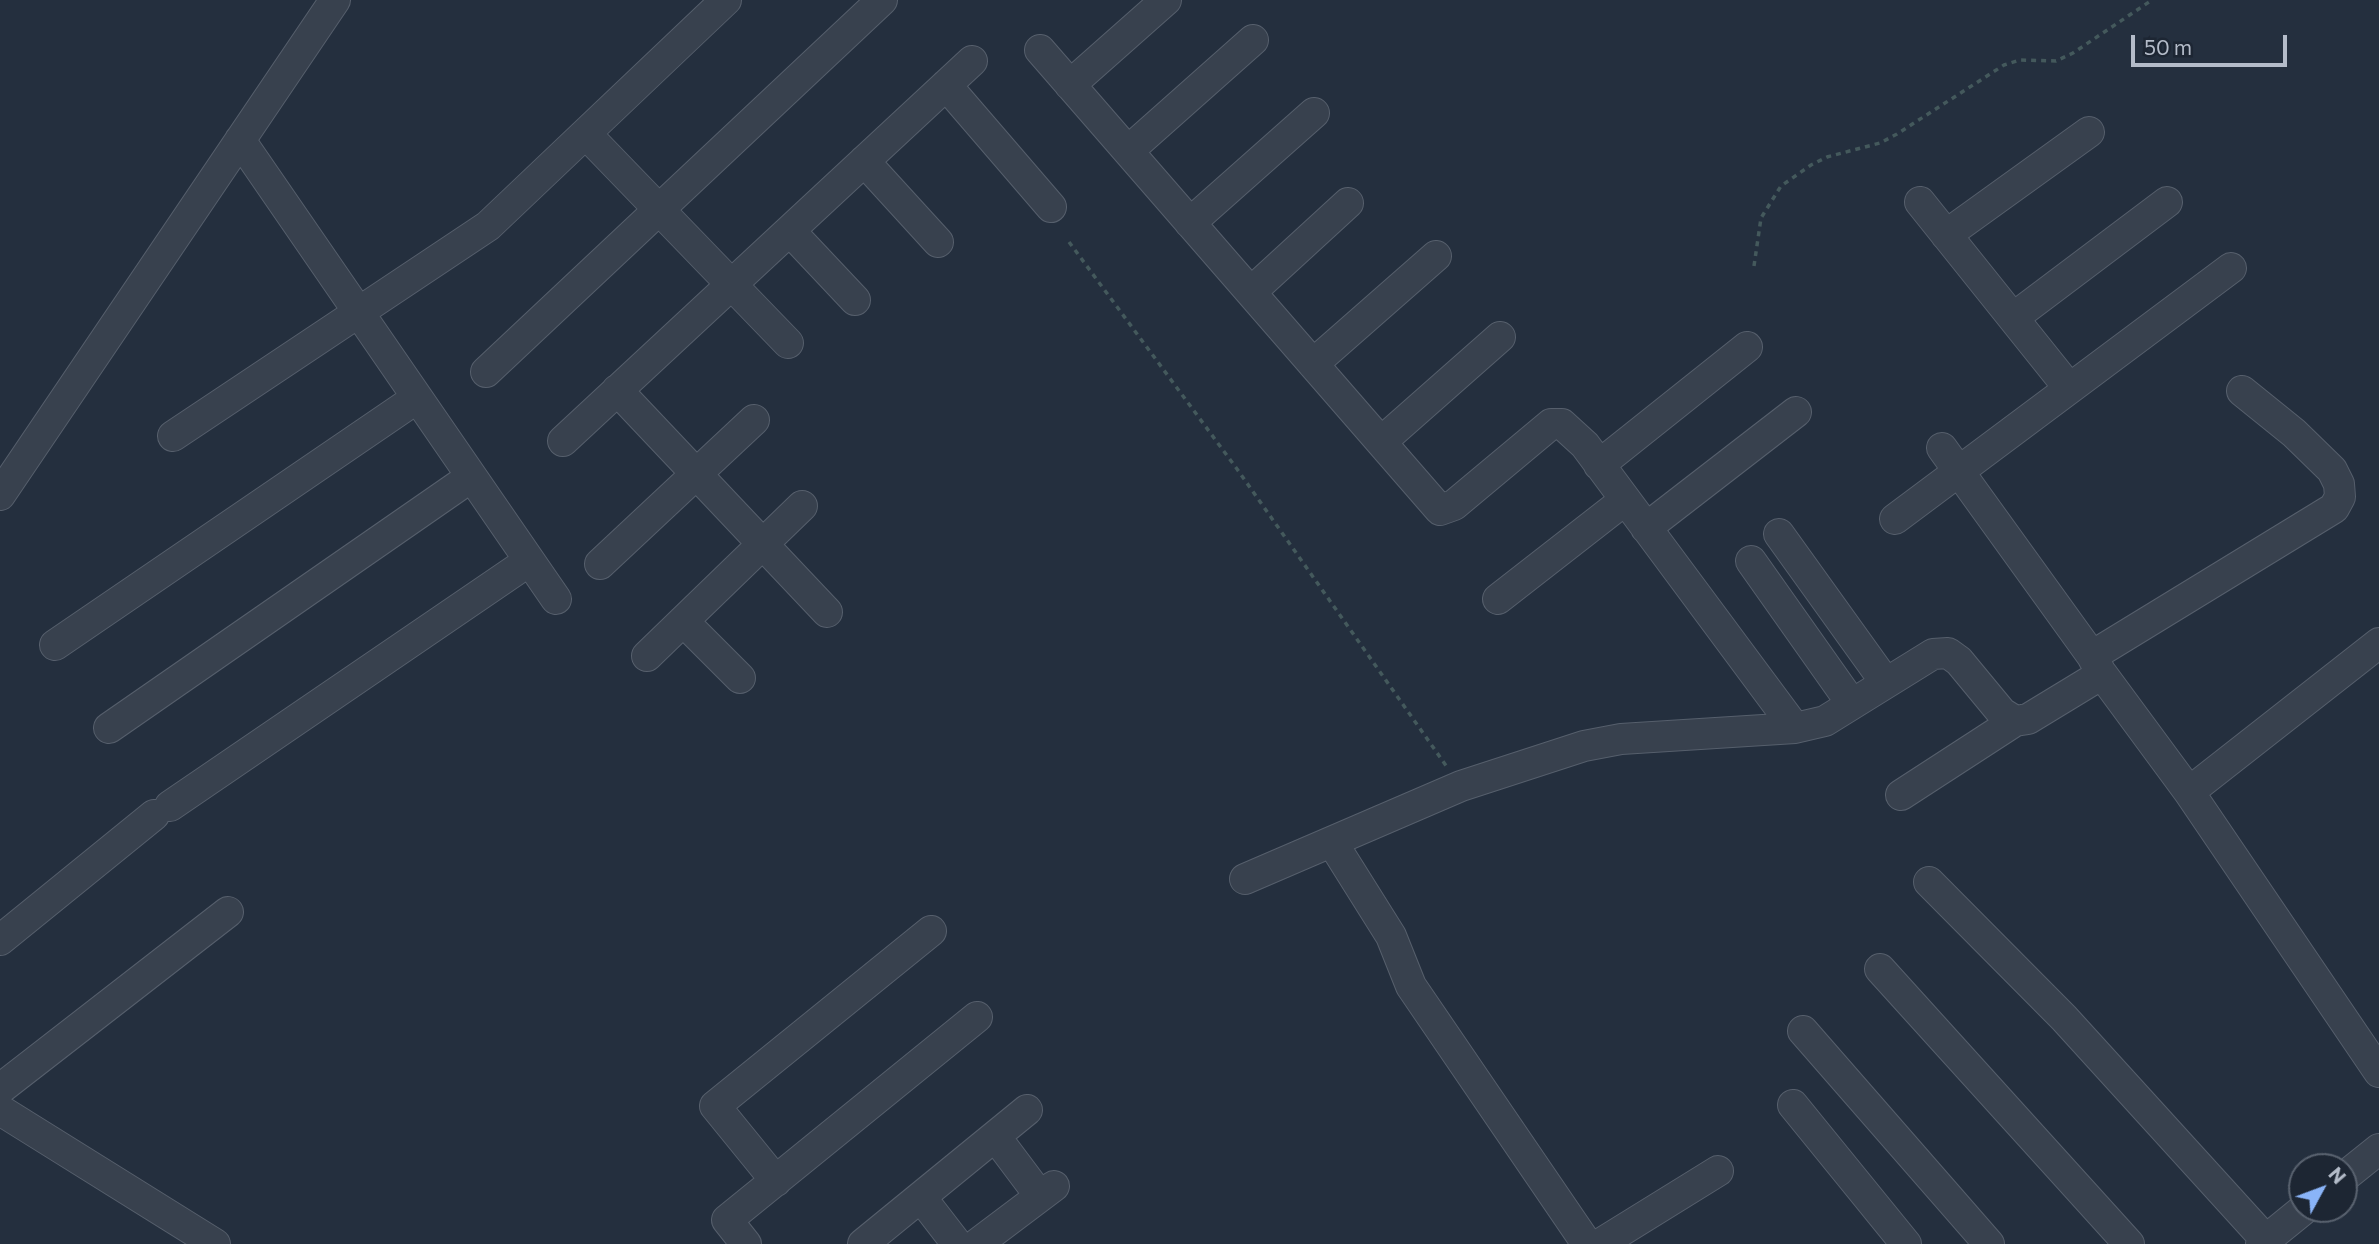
<!DOCTYPE html>
<style>
body{margin:0}
#map{position:relative;width:2379px;height:1244px;overflow:hidden;background:#242f3e;font-family:Commissioner,sans-serif}
canvas{display:block}
.north{position:absolute;left:2288px;top:1153px;width:70px;height:70px;box-sizing:border-box;background:#1d2633;border:2px solid #59626f;border-radius:50%;rotate:49deg;font-size:19px;font-weight:700;line-height:28px;text-align:center;color:#b4bcc9}
.north::after{content:'';display:block;margin:auto;width:24px;height:32px;background:#8ab4f8;clip-path:polygon(50% 0,100% 100%,50% 72%,0 100%)}
.scale{position:absolute;left:2131px;top:35px;width:156px;height:32px;box-sizing:border-box;border:4px solid #b4bcc9;border-top:0;padding-left:9px;font-size:21px;line-height:24px;white-space:nowrap;color:#b4bcc9;-webkit-text-stroke:5px #1d2633;paint-order:stroke}
</style>
<div id="map">
<canvas width="2379" height="1244"></canvas>
<div class="north">N</div>
<div class="scale">50 m</div>
</div>
<script>
const context = document.querySelector('canvas').getContext('2d');
context.lineJoin = 'round';
function shape(rows) {
  const path = new Path2D();
  for (const r of rows) {
    path.moveTo(r[0], r[1]);
    for (let i = 2; i < r.length; i += 2) path.lineTo(r[i], r[i + 1]);
  }
  return path;
}
function trace(path, color, width, dash) {
  context.strokeStyle = color;
  context.lineWidth = width;
  context.lineCap = dash ? 'butt' : 'round';
  context.setLineDash(dash || []);
  context.stroke(path);
}
const minor = shape([
 [1040,50,1440,510,1454,505,1551,424,1562,424,1585,445,1795,728],
 [946,85,1051,207],
 [1070,85,1166,0],
 [587,135,788,343],
 [240,140,556,599],
 [1128,151,1253,40],
 [864,161,938,242],
 [1920,202,2069,388],
 [1190,223,1314,113],
 [790,231,855,300],
 [1946,235,2089,132],
 [1251,292,1348,203],
 [2013,318,2167,202],
 [1313,364,1436,256],
 [486,372,882,0],
 [617,390,827,612],
 [173,436,488,226,726,0],
 [563,441,972,61],
 [1381,442,1500,337],
 [1942,448,2092,656,2100,671],
 [1599,465,1747,347],
 [0,495,335,0],
 [1895,519,2231,268],
 [1646,528,1796,412],
 [1779,534,1886,683],
 [1751,561,1852,704],
 [600,564,754,420],
 [1498,599,1625,500],
 [683,621,740,678],
 [2379,643,2189,792,2379,1072],
 [55,645,417,398],
 [647,656,802,506],
 [2092,656,2334,508,2340,497,2339,484,2332,470,2294,433,2242,391],
 [109,728,471,477],
 [1901,795,2015,721],
 [170,806,529,561],
 [1332,842,1391,936,1411,986,1587,1244],
 [1245,879,1461,786,1584,746,1621,739,1795,728,1825,721,1933,654,1948,653,1959,661,2002,713,2015,721,2028,719,2102,674,2189,792],
 [1929,882,2064,1018,2266,1240],
 [0,940,154,815],
 [1880,969,2129,1244],
 [1803,1031,1989,1244],
 [0,1089,228,912],
 [1793,1105,1906,1244],
 [0,1110,215,1244],
 [1004,1148,1040,1196],
 [2344,1177,2379,1149],
 [776,1181,715,1106,931,931],
 [930,1209,957,1244],
 [746,1244,727,1220,977,1017],
 [863,1244,1027,1110],
 [977,1244,1054,1186],
 [1600,1244,1718,1171],
 [2261,1244,2304,1209]
]);
trace(minor, '#565f6c', 32);
trace(shape([
 [1069,242,1237,469,1447,767],
 [1754,266,1761,218,1781,186,1811,165,1827,157,1880,143,1897,134,2004,65,2020,60,2056,61,2073,53,2152,0]
]), '#44595c', 3.5, [5, 5]);
trace(minor, '#38414e', 30);
</script>
